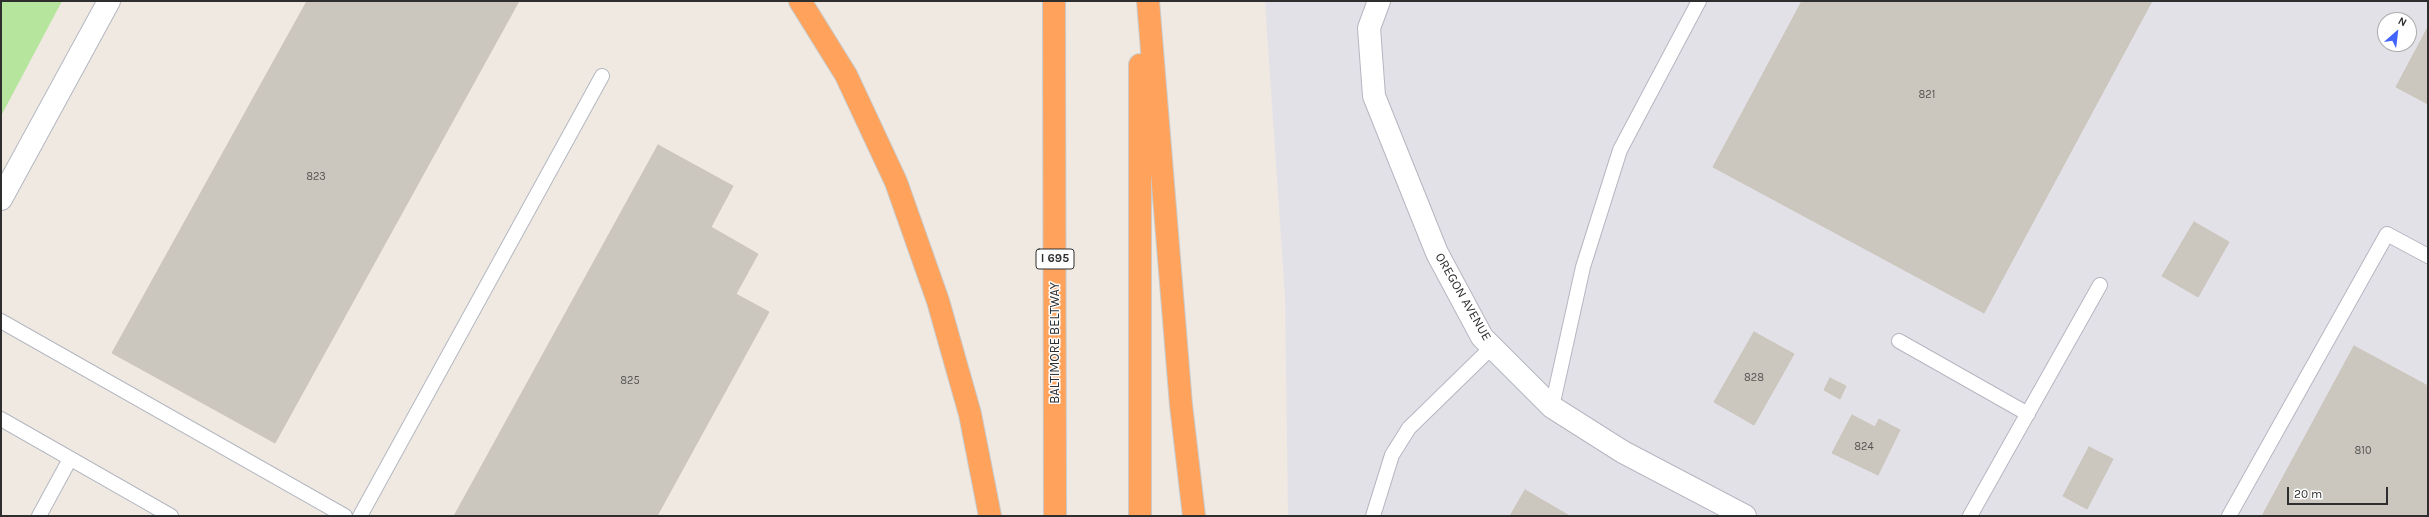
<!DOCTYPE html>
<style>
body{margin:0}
#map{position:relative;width:2429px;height:517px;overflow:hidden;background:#efe9e1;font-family:Karla,sans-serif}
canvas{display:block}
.frame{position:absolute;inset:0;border:2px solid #2e2e2e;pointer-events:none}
.north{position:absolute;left:2377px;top:12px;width:40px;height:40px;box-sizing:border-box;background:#fff;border:1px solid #ababab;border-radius:50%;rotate:28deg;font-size:11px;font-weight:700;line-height:16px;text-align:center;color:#2e2e2e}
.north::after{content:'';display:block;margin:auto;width:14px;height:18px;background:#4264fb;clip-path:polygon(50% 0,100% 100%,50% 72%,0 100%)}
.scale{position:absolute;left:2287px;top:487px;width:101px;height:18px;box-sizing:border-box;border:2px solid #2e2e2e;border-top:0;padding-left:5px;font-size:12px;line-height:14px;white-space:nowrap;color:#2e2e2e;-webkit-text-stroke:3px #fff;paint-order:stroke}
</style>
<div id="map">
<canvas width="2429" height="517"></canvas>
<div class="frame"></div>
<div class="north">N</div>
<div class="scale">20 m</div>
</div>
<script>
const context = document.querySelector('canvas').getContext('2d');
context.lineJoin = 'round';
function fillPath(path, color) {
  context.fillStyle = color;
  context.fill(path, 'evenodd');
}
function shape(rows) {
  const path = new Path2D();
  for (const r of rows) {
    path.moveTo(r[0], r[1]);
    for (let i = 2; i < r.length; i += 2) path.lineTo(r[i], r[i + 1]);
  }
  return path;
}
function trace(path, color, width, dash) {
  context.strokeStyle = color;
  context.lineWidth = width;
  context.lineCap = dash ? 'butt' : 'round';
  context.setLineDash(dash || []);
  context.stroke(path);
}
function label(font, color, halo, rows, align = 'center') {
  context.font = font + ' Karla,sans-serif';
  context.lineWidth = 3;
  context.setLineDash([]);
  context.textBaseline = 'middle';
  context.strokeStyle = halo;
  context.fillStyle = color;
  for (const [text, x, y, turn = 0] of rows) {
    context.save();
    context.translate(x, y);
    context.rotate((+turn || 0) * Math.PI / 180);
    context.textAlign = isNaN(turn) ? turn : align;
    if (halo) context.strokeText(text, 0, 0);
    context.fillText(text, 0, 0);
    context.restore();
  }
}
fillPath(shape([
 [1265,1,2428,1,2428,516,1288,516,1285,297],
 [2385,20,2409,20,2409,44,2385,44]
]), '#e3e1e8');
fillPath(shape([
 [1,1,62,1,1,116]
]), '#b6e59e');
const building = shape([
 [307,1,519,1,275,443,112,353,307,1],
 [1802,1,2152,1,1984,313,1713,167,1802,1],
 [2428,27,2428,104,2396,87,2428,27],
 [658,145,733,186,711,227,758,254,736,294,769,312,657,516,454,516,658,145],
 [2194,222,2229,242,2198,297,2162,276,2194,222],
 [1754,332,1794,354,1754,425,1714,402,1754,332],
 [2354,346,2428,386,2428,516,2262,516,2354,346],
 [1830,378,1846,386,1840,399,1824,390,1830,378],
 [1852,415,1875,427,1879,419,1900,430,1878,475,1832,453,1852,415],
 [2089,447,2113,459,2087,509,2063,496,2089,447],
 [1525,490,1568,515,1568,516,1510,516,1525,490]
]);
fillPath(building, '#cbc7bf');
trace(building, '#cbc5ba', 1);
const service = shape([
 [1,321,345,516],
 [1899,341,2028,414],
 [1552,407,1583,267,1620,150,1699,1],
 [1,419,171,516],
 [39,516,70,459],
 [360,516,602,76],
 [1373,516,1392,455,1409,428,1492,347],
 [1970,516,2100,285],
 [2229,516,2387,234,2428,256]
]);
const minor = shape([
 [1379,1,1369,28,1374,96,1437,253,1482,337,1552,407,1623,452,1745,516]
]);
const secondary = shape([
 [1,199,109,1]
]);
const motorway = shape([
 [800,1,846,75,896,182,938,301,970,414,990,516],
 [1054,1,1055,516],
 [1148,1,1181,405,1194,516],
 [1140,516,1140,65]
]);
trace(service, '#b4b7c1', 16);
trace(minor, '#b4b7c1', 24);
trace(secondary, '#b4b7c1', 24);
trace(motorway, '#c9c9c9', 24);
trace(service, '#fff', 14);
trace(minor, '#fff', 22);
trace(secondary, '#fff', 22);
trace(motorway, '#ffa35c', 22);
label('11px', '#555452', null, [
 ["821",1927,95],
 ["823",316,177],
 ["828",1754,378],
 ["825",630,381],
 ["824",1864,447],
 ["810",2363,451]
]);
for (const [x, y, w] of [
 [1055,259,38]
]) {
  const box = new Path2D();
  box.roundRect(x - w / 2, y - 10, w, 20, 3);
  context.fillStyle = '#fff';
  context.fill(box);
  trace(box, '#2e2e2e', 1);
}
label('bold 12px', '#2e2e2e', null, [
 ["I 695",1055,259]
]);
label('13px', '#2e2e2e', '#fff', [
 ["OREGON AVENUE",1463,297,60],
 ["BALTIMORE BELTWAY",1055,343,-90]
]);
</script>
